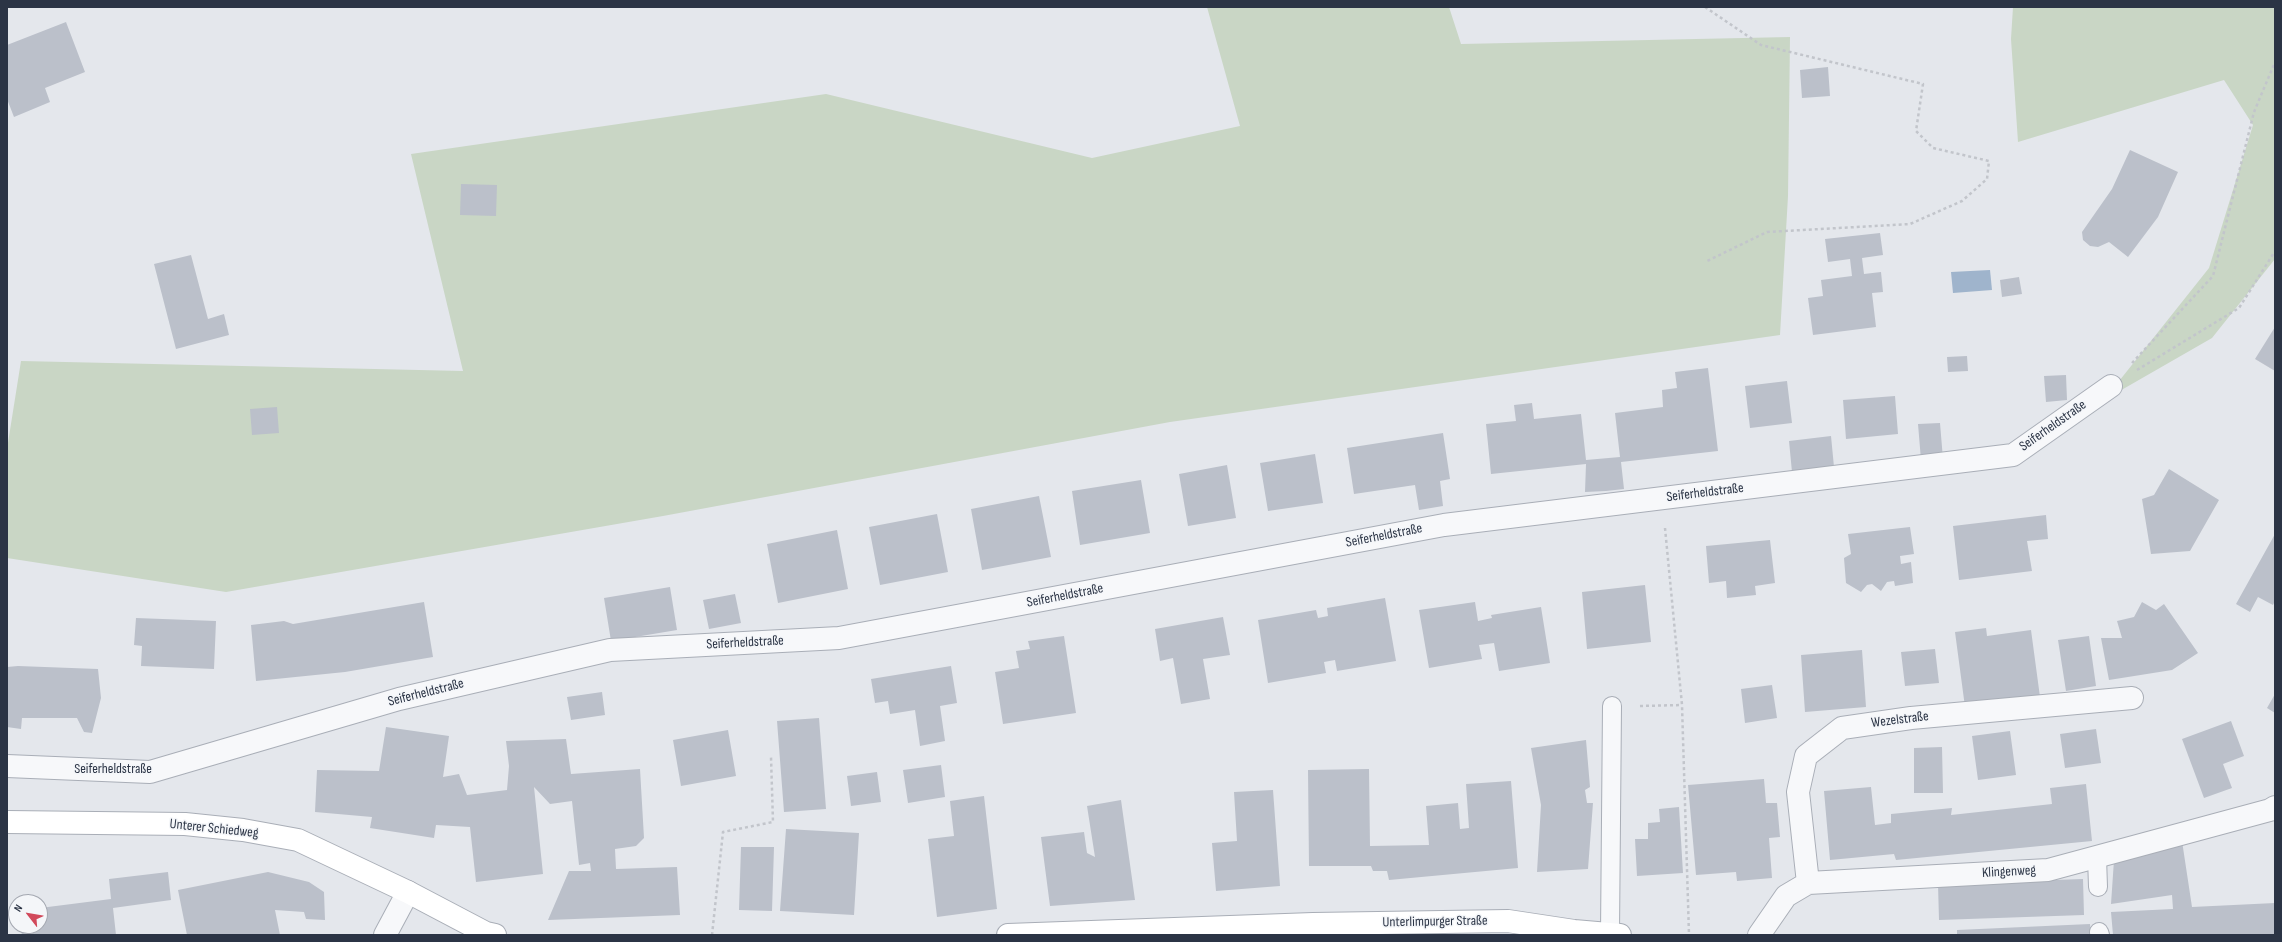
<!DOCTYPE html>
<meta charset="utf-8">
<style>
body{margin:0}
#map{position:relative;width:2282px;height:942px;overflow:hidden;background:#e4e7ec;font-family:"Sofia Sans Condensed",sans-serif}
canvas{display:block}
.frame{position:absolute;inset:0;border:8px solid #2b3445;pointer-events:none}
.north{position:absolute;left:8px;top:894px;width:40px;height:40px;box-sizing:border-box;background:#f4f6f9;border:1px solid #a4a8b1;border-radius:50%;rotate:301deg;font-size:11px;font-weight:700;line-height:16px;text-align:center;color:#2b3445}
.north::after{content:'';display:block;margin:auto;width:14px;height:18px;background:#d1495b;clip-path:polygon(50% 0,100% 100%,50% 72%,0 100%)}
</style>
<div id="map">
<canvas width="2282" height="942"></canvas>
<div class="frame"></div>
<div class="north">N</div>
</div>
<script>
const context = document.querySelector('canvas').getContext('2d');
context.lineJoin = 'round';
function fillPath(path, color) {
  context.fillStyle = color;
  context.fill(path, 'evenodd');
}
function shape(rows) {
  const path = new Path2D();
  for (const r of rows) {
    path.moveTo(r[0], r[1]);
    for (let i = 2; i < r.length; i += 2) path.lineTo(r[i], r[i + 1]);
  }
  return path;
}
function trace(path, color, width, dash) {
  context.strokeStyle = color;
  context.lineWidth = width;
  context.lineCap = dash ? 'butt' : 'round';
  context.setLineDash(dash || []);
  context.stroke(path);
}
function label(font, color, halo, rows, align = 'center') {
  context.font = font + ' "Sofia Sans Condensed",sans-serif';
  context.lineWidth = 3;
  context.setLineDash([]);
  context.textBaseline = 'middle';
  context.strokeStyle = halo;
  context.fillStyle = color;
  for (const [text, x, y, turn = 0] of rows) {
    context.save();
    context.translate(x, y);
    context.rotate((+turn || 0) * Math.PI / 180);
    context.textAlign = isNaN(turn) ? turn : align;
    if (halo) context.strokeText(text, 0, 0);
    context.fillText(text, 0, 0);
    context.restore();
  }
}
fillPath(shape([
 [1207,7,1449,7,1461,44,1790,37,1788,196,1780,335,1170,422,663,516,226,592,7,558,7,449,21,361,463,371,411,154,826,94,1092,158,1240,126],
 [2013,7,2275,7,2275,259,2212,338,2104,400,2209,268,2253,125,2224,80,2018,142,2011,39]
]), '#c9d6c5');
fillPath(shape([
 [1990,270,1992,290,1953,293,1951,272]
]), '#9fb4cc');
fillPath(shape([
 [66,22,85,72,45,88,50,102,14,117,7,99,7,45],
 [1828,67,1830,96,1802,98,1800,70],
 [2130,150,2178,172,2158,217,2128,257,2109,242,2098,247,2090,246,2083,240,2082,232,2112,189],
 [461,184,497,185,496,216,460,215],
 [1880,233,1883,255,1862,258,1864,274,1881,272,1883,292,1872,293,1876,327,1813,335,1808,298,1823,296,1821,280,1852,276,1850,259,1828,262,1825,239],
 [191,255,208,319,224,314,229,335,176,349,154,264],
 [2019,277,2022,294,2002,297,2000,280],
 [2275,327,2275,371,2255,359],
 [1967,356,1968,371,1948,372,1947,357],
 [1708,368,1718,451,1621,462,1624,489,1606,491,1585,492,1586,464,1491,474,1486,424,1516,421,1514,405,1532,403,1534,419,1581,414,1586,460,1620,457,1615,413,1663,407,1662,390,1677,388,1675,372],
 [2066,375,2067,400,2046,402,2044,376],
 [1787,381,1792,423,1750,428,1745,386],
 [1895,396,1898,434,1846,439,1843,400],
 [277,407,279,433,252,435,250,409],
 [1940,423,1943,459,1921,460,1918,424],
 [1443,433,1450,479,1440,481,1443,506,1419,510,1415,485,1354,494,1347,448],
 [1831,436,1834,467,1792,472,1789,441],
 [1315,454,1323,503,1268,511,1260,463],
 [1227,465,1236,518,1188,526,1179,474],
 [2169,469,2219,500,2190,551,2151,554,2142,499,2154,495],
 [1141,480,1150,533,1080,545,1072,491],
 [1039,496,1051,557,982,570,971,509],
 [937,514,948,572,880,585,869,527],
 [2046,515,2048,539,2027,541,2032,571,1959,580,1953,526],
 [1910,527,1914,554,1900,556,1901,564,1911,562,1913,583,1895,586,1894,581,1887,582,1881,591,1872,584,1867,585,1861,592,1846,583,1844,558,1851,554,1848,534],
 [837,530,848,589,778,603,767,544],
 [2275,534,2275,601,2273,605,2258,597,2250,612,2236,604],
 [1770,540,1775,583,1755,586,1756,595,1727,598,1726,581,1709,583,1706,546],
 [1645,585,1651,642,1587,649,1582,592],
 [670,587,677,630,611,641,604,598],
 [735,594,741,623,709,629,703,600],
 [1385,598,1396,661,1337,671,1335,660,1324,662,1326,673,1268,683,1258,620,1316,610,1318,618,1328,616,1327,608],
 [424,602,433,657,345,672,256,681,251,625,284,621,293,624],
 [1475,602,1478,621,1492,618,1491,615,1541,607,1550,663,1499,671,1494,643,1479,645,1482,659,1429,668,1419,610],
 [2142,602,2156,610,2164,604,2198,653,2172,670,2109,680,2101,638,2122,638,2117,621,2134,617],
 [1223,617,1230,655,1203,659,1210,699,1181,704,1173,658,1160,661,1155,629],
 [136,618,216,621,214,669,141,666,142,646,134,645],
 [1986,628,1987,636,2031,630,2040,697,1965,707,1955,632],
 [1064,636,1076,713,1003,724,995,672,1019,668,1016,651,1030,649,1028,641],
 [2089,636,2096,686,2066,691,2058,640],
 [1935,649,1939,683,1905,686,1901,652],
 [1862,650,1866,707,1805,712,1801,655],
 [18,666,98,669,101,698,92,733,84,732,77,718,22,718,21,729,7,727,7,667],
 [951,666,957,703,940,706,945,741,920,746,915,710,890,714,888,701,875,703,871,679],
 [1772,685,1777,718,1745,723,1741,689],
 [602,692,605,715,571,720,567,697],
 [2275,694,2275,713,2267,708],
 [819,718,826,809,784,812,777,721],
 [2231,721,2244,756,2223,764,2232,788,2204,798,2182,739],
 [386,727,449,736,443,777,459,774,467,795,507,790,509,766,506,741,566,739,571,774,640,769,644,838,636,846,615,849,616,869,677,867,680,915,548,920,569,871,591,871,590,863,579,865,572,801,550,804,534,787,543,874,476,882,470,827,436,825,434,838,370,828,372,817,315,812,317,770,379,771],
 [2096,729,2101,763,2065,768,2060,734],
 [728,730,736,776,681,786,673,740],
 [2010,731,2016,775,1978,780,1972,736],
 [1586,740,1590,787,1585,790,1587,803,1593,803,1588,869,1537,872,1541,805,1531,748],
 [1942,747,1943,793,1914,793,1914,748],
 [941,765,945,797,908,803,903,770],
 [1369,769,1370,846,1429,845,1426,806,1458,803,1460,829,1469,828,1466,784,1511,781,1518,868,1389,880,1387,871,1373,871,1371,866,1309,866,1308,770],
 [877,772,881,802,851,806,847,776],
 [1764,779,1766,803,1777,803,1780,837,1769,838,1772,878,1737,881,1736,872,1696,875,1688,785],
 [2086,784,2092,841,1896,860,1894,854,1830,860,1824,791,1871,787,1875,825,1891,823,1891,814,1952,808,1951,815,2052,804,2050,788],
 [1273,790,1280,886,1216,891,1212,843,1237,841,1234,792],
 [984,796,997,909,937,917,928,839,954,836,950,801],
 [1121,800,1135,900,1050,906,1041,837,1084,832,1087,853,1095,857,1087,806],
 [1679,807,1683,873,1637,876,1635,839,1648,839,1648,823,1660,822,1659,809],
 [786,829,859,833,854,915,780,911],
 [2182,841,2192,907,2275,903,2275,935,2113,935,2111,912,2173,909,2172,895,2111,904,2114,860],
 [741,847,774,847,772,911,739,910],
 [168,872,171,900,113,908,116,935,22,935,20,926,40,926,40,908,111,899,109,879],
 [268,872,309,882,324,892,325,920,306,919,304,912,275,910,280,935,187,935,178,890],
 [2083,879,2084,915,1939,920,1938,884],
 [2090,924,2091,935,1957,935,1957,930]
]), '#bbc0ca');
const lane = shape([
 [2097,857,2098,887],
 [2099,932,2100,935],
 [1610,933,1612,706]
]);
const street = shape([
 [7,766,150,772,399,699,610,650,839,638,1444,525,2013,455,2111,386],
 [1808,883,1798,792,1806,756,1842,728,1911,718,2132,698],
 [385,935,408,892],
 [1759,935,1786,896,1808,883,2048,870,2270,810,2275,807]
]);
const secondary = shape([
 [7,822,185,824,243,830,298,840,408,892,486,933,495,935],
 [1008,935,1313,924,1508,921,1574,931,1620,935]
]);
trace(lane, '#a9aeb7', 20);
trace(street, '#a9aeb7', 24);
trace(secondary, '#a9aeb7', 24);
trace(shape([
 [1705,7,1761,45,1923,84,1916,131,1933,148,1989,161,1987,179,1962,201,1910,224,1767,232,1705,262],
 [2132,363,2213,276,2254,112,2275,62],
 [2137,370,2239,308,2275,251],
 [1665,528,1682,705,1689,935],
 [1640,706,1682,705],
 [712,935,723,832,773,822,771,757]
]), '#c2c5cb', 2.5, [3, 3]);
trace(lane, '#f7f8fa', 18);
trace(street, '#f7f8fa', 22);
trace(secondary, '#fff', 22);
label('14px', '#2b3445', '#f4f6f9', [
 ["Seiferheldstraße",2053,426,-35],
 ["Seiferheldstraße",1705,493,-7],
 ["Seiferheldstraße",1384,536,-11],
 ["Seiferheldstraße",1065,596,-11],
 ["Seiferheldstraße",745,643,-3],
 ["Seiferheldstraße",426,693,-14],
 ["Wezelstraße",1900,720,-7],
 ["Seiferheldstraße",113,769],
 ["Unterer Schiedweg",214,829,6],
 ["Klingenweg",2009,872,-3],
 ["Unterlimpurger Straße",1435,922,-1]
]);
</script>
